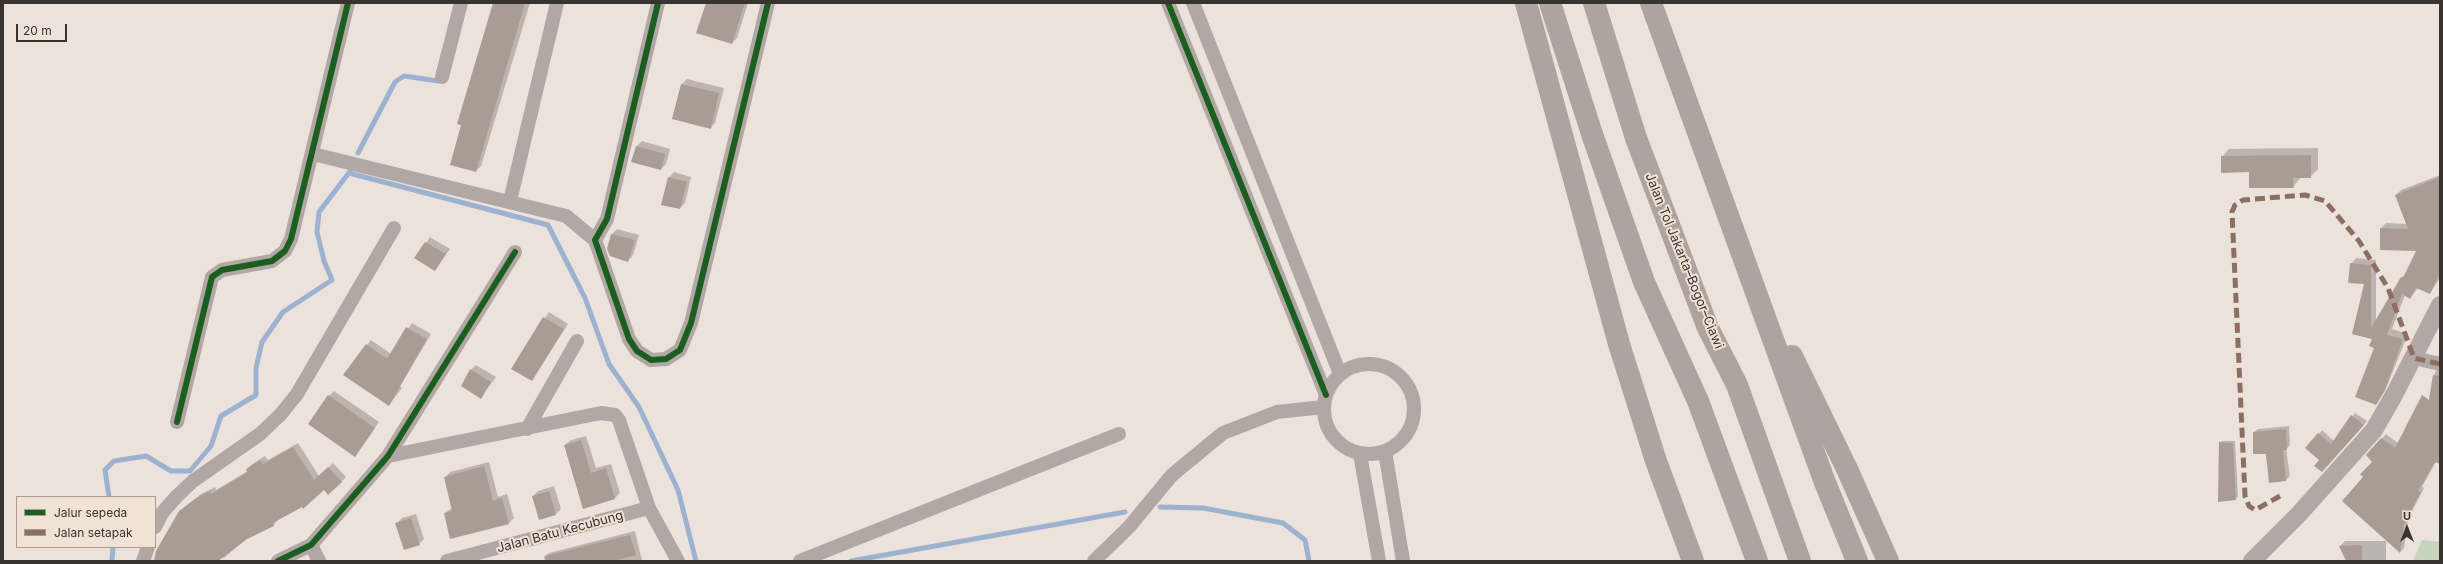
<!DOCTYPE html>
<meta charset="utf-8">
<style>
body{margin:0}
#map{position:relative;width:2443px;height:564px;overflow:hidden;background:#eae2db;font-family:Inter,sans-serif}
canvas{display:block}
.frame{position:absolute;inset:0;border:4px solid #38332e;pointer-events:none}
.legend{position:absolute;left:16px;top:496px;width:140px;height:52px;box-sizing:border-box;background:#f0e2d5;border:1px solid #a69c92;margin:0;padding:5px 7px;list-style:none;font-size:12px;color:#38332e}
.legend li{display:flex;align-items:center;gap:8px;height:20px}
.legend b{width:20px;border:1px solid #a69c92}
.north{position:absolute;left:2387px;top:508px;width:40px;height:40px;-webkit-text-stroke:3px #f0e2d5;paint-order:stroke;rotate:0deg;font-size:11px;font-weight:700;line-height:16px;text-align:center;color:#38332e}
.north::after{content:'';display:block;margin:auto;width:14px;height:18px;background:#38332e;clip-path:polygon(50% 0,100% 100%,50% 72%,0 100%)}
.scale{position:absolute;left:16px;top:24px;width:51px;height:18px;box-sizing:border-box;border:2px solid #38332e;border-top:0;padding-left:5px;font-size:12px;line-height:14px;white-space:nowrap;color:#38332e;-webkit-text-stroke:3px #f0e2d5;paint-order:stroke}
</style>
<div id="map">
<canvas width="2443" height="564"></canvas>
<div class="frame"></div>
<ul class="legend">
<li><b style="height:5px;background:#1b5e20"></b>Jalur sepeda</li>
<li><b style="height:5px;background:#8d6e63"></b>Jalan setapak</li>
</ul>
<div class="north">U</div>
<div class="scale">20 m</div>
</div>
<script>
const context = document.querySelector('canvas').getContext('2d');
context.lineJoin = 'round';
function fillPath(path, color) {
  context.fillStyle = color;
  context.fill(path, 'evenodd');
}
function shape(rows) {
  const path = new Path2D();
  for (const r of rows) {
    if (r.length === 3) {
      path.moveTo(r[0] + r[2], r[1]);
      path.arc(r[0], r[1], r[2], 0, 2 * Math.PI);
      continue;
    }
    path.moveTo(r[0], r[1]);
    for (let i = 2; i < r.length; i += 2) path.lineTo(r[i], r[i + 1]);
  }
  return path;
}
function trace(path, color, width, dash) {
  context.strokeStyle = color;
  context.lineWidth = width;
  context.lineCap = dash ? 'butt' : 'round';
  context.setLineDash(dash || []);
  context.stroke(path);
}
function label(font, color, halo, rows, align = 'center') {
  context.font = font + ' Inter,sans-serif';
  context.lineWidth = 4;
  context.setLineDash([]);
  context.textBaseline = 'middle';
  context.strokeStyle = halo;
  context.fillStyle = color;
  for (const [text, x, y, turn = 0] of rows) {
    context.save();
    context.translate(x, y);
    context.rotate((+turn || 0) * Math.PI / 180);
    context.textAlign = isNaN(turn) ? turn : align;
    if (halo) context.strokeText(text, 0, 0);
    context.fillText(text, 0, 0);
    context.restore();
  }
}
fillPath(shape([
 [2422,540,2440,542,2440,561,2413,561]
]), '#c6d4be');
fillPath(shape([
 [495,3,530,3,481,166,476,171],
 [707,3,748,3,737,38,732,43],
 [687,79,724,88,715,123,710,128,682,84],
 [642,141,670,149,666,164,661,169,637,146],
 [2318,148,2318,169,2310,177,2301,177,2293,187,2250,171,2222,157,2229,149],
 [674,172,691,177,685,203,680,208,669,178],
 [2440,175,2440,278,2430,293,2418,288,2410,298,2405,295,2392,329,2408,334,2385,391,2380,397,2373,339,2353,334,2365,283,2351,264,2356,258,2376,260,2376,322,2402,277,2407,272,2417,250,2381,228,2386,223,2407,224,2396,195,2401,190],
 [617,229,639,235,633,255,628,261,608,249,612,234],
 [430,237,450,249,435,269,416,258],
 [549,312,568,324,532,380,512,369],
 [412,323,431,334,400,386,402,388,389,405,367,345,371,340,391,354],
 [476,365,496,377,481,397,471,370],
 [2439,368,2440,368,2440,408,2428,406,2435,372],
 [334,391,379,422,355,456,329,396],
 [2355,413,2367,421,2326,467,2321,460,2319,434,2322,430,2334,441],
 [2440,423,2440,458,2439,456,2422,487,2424,488,2408,519,2404,548,2400,552,2365,477,2373,462,2367,455,2386,434,2398,443],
 [2289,426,2290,445,2286,449,2290,476,2286,480,2270,482,2266,453,2254,432,2258,429],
 [586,436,596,468,611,464,620,493,615,498,583,508,565,445,571,440],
 [2222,441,2235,441,2238,497,2235,499,2220,443],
 [298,443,319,476,333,463,346,477,341,482,324,488,302,506,278,519,274,525,247,538,224,558,221,557,220,561,155,561,185,507,201,494,215,487,216,490,248,471,251,465,265,456,268,460],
 [489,462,498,497,507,494,514,518,509,523,445,513,453,507,445,478,450,472],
 [554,486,561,509,556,514,533,496,538,491],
 [416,514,424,539,419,544,397,523,402,518],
 [635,531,642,561,545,561,544,557,549,553],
 [2345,541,2386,541,2386,561,2347,561,2340,546]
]), '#0003');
trace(shape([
 [358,153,395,82,404,76,438,81,441,78],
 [349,173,548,225,585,298,609,364,639,407,678,490,696,561],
 [109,497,105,470,114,461,146,456,171,471,190,471,211,446,221,416,256,395,256,368,262,342,283,312,332,280,324,261,317,232,319,212,351,170],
 [1160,507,1203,508,1283,523,1305,540,1309,561],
 [112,561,113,547],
 [851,561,1125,512]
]), '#9db2d0', 5);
fillPath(shape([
 [493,3,525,3,476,172,450,165,461,125,457,124],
 [706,3,745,3,732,44,696,33],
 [681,84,719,93,711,129,672,119],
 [636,146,665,154,661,170,631,162],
 [2311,155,2311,178,2293,178,2294,188,2249,188,2249,172,2221,173,2221,156],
 [668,177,687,182,680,209,661,205],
 [2440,177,2440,273,2430,294,2416,288,2410,299,2402,294,2387,335,2403,339,2384,392,2376,405,2355,397,2374,348,2369,346,2372,339,2352,334,2364,284,2348,283,2350,263,2371,265,2371,328,2401,277,2403,278,2416,251,2380,250,2380,228,2408,229,2395,195],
 [611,234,635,240,628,262,610,256,607,249],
 [425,242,446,254,435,271,414,258],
 [543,317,564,329,532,381,511,369],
 [406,327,427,339,389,406,343,375,366,344,387,359],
 [470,369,491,382,481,399,461,386],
 [2433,375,2440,376,2440,464,2435,462,2418,491,2421,492,2404,524,2400,553,2342,501,2363,477,2360,474,2372,462,2366,455,2381,438,2395,448,2422,395,2429,400],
 [328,395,375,428,355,457,308,424],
 [2351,415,2364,425,2322,472,2314,466,2319,460,2305,448,2318,433,2331,444],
 [2286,429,2287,450,2283,450,2286,481,2269,483,2266,454,2253,454,2253,432],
 [581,440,591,473,606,468,615,499,583,509,564,445],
 [2219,442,2233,443,2236,500,2218,502],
 [293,447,314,480,328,467,342,482,328,495,324,490,303,509,302,507,273,523,274,526,247,539,218,561,154,561,156,551,179,511,195,499,210,491,211,494,247,472,246,469,260,460,263,464],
 [484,466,493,501,502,498,509,524,450,539,444,513,452,511,444,477],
 [549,491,556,515,539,520,532,496],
 [411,518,420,545,404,550,395,523],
 [630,535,636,555,613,561,546,561,545,556],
 [2362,545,2362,561,2346,561,2339,546]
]), '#a99c92');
trace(shape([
 [658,3,607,219,595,240,629,339,637,351,651,360,666,359,680,350,691,323,768,3],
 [1168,3,1326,395],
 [1193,3,1340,374],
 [442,77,461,3],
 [313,154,566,216,595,240],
 [510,201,557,3],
 [2414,358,2440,364],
 [1369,409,45],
 [177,422,212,277,222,270,272,261,285,251,291,239,348,3],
 [527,429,577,341],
 [1385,451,1403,561],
 [1360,454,1379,561],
 [388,456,601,413,615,415,619,420,649,508,678,561],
 [155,527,162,513,177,496,193,481,260,434,281,414,297,394,394,228],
 [311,545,319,561],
 [143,561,148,547],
 [278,561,311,545,388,456,515,252],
 [447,561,649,508],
 [800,561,1119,434],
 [1094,561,1129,527,1172,475,1223,433,1277,412,1323,407]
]), '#b1a7a4', 14);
trace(shape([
 [2252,561,2299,514,2374,430,2394,395,2440,305]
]), '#b1a7a4', 18);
trace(shape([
 [1526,3,1619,344,1656,461,1693,561],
 [1550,3,1592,134,1644,282,1698,401,1757,561],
 [1594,3,1636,138,1708,328,1737,385,1800,561],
 [1651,3,1824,480,1857,561],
 [1792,356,1847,469,1888,561]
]), '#aea49f', 22);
trace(shape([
 [2280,496,2255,510,2249,506,2245,496,2232,212,2235,205,2243,200,2305,195,2325,201,2359,241,2388,288,2414,358,2440,364]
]), '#8d6e63', 5, [10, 5]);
trace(shape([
 [658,3,607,219,595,240,629,339,637,351,651,360,666,359,680,350,691,323,768,3],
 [1168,3,1326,395],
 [177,422,212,277,222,270,272,261,285,251,291,239,348,3],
 [278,561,311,545,388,456,515,252]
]), '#1b5e20', 6);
label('13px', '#38332e', '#f0e2d5', [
 ["Jalan Tol Jakarta–Bogor–Ciawi",1684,261,68],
 ["Jalan Batu Kecubung",560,532,-15]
]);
</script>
